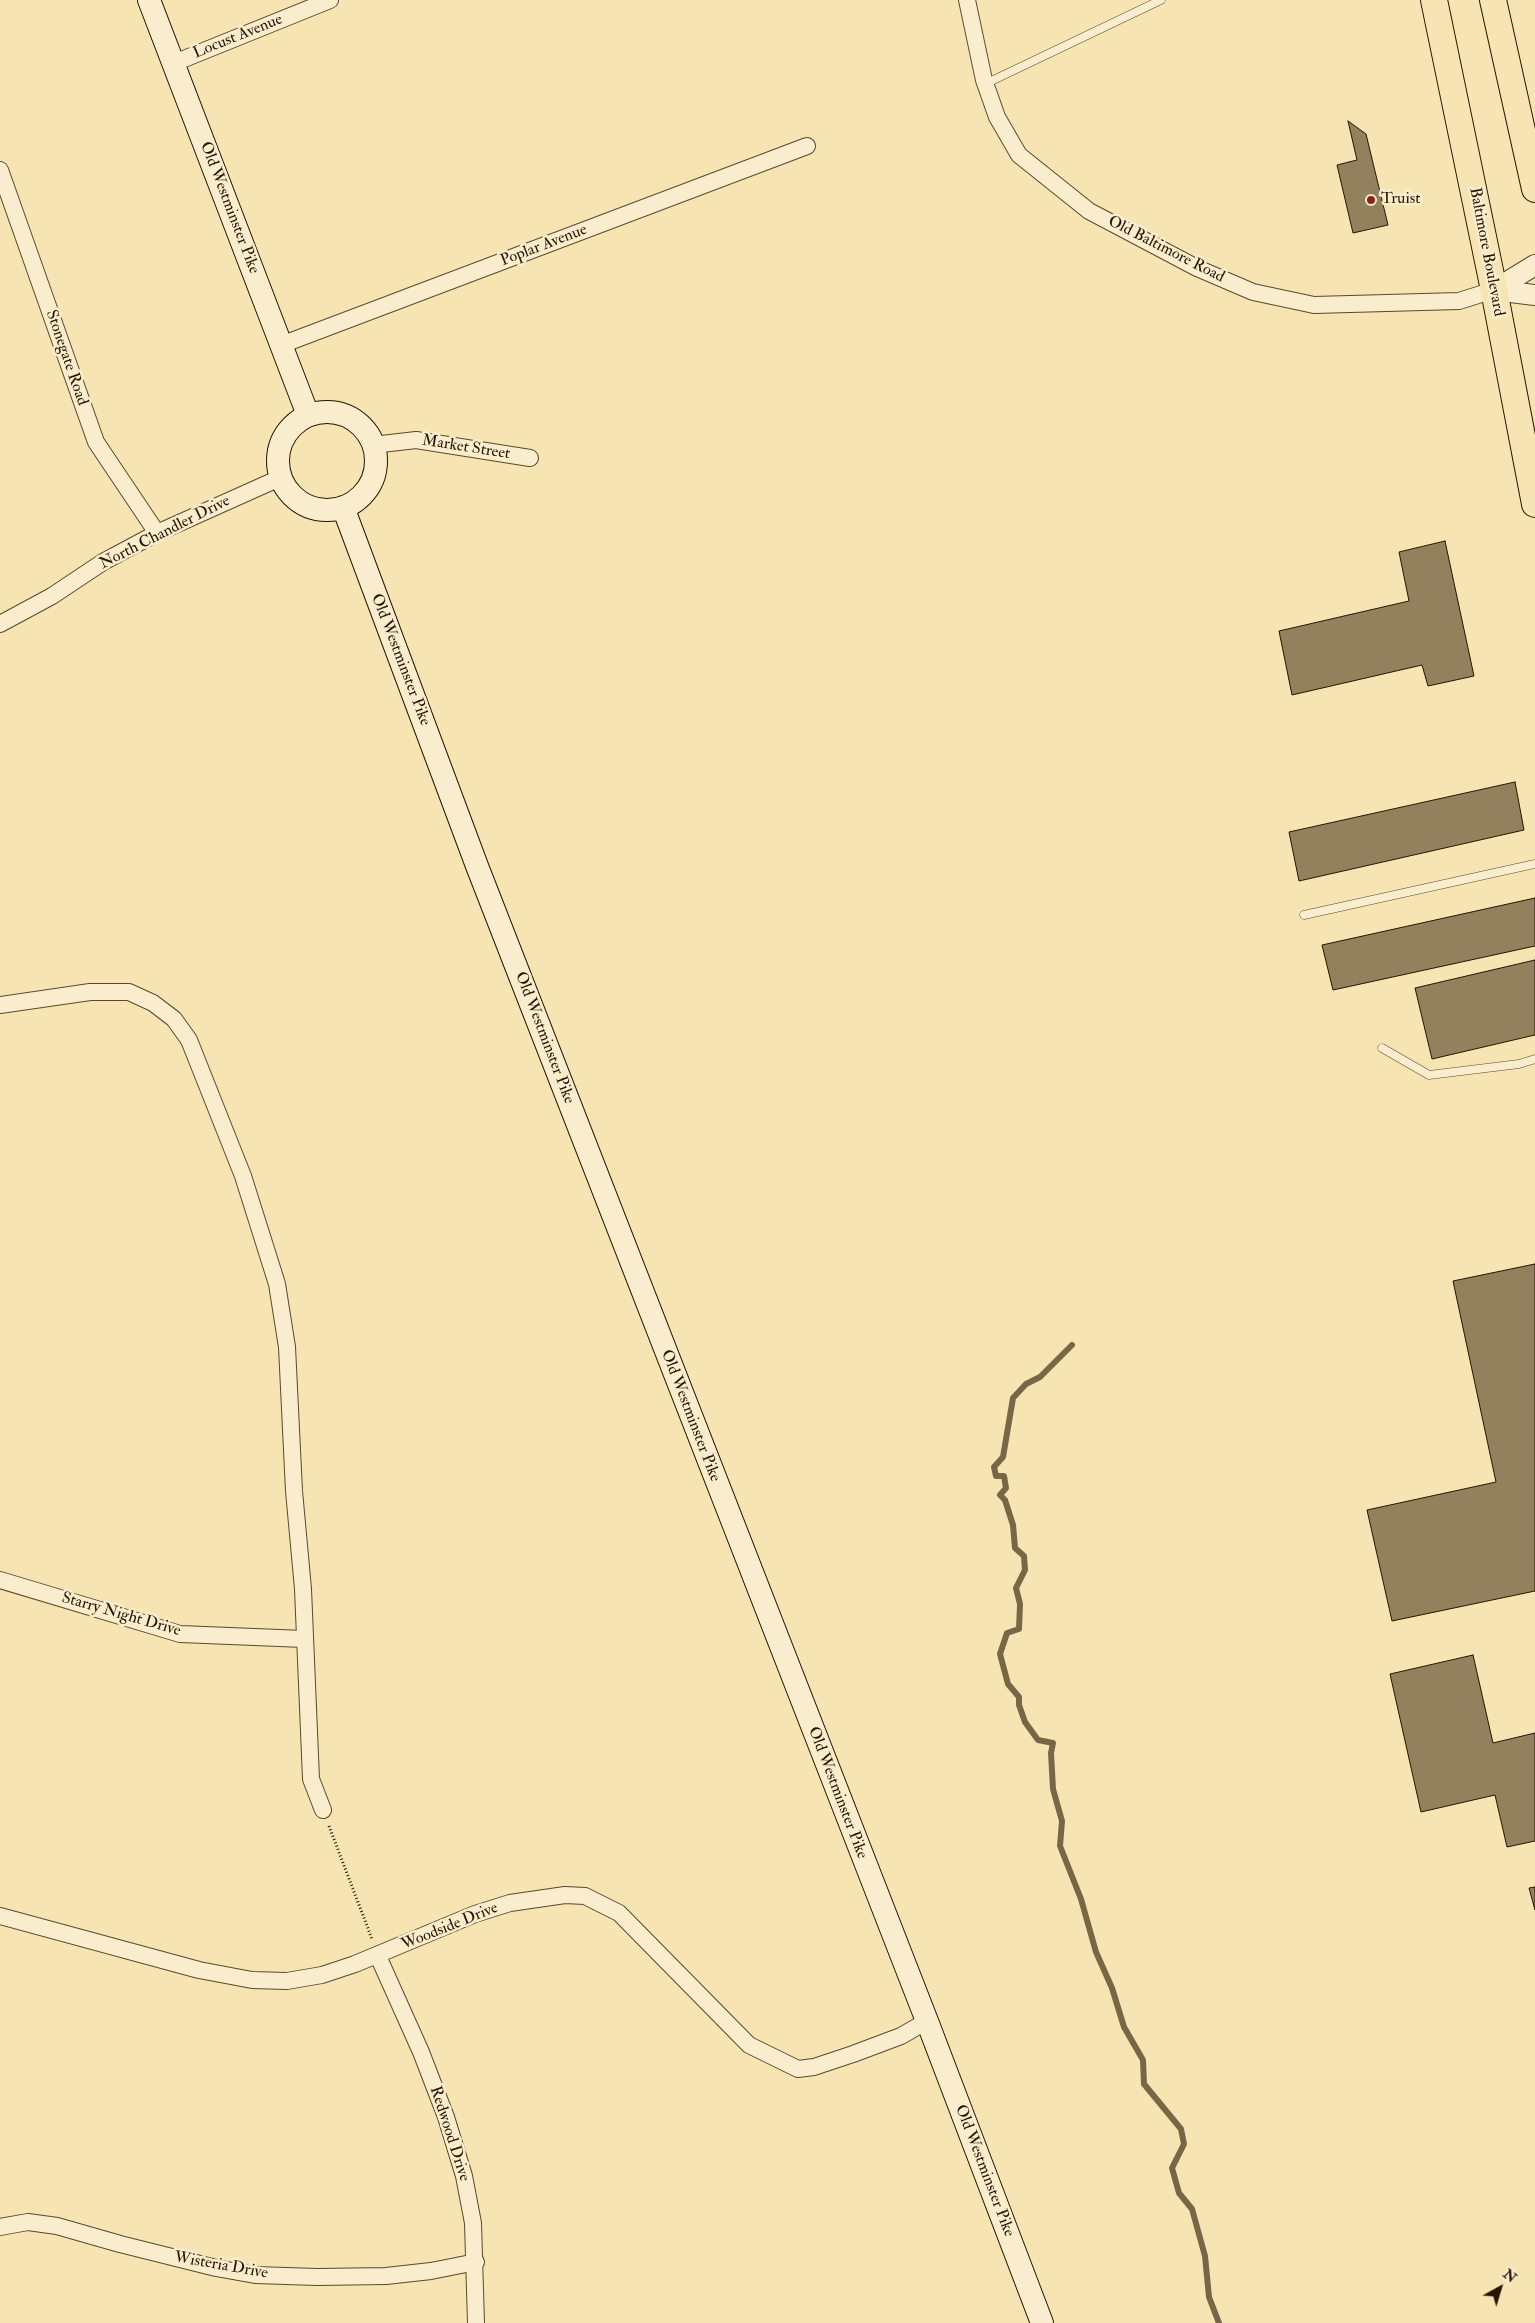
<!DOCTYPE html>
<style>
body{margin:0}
#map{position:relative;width:1535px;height:2323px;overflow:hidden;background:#f6e4b2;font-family:"IM FELL Double Pica",serif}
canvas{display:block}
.north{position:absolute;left:1475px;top:2263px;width:50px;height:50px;-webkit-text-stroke:4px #f9edcd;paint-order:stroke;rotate:39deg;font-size:14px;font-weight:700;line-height:20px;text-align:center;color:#261501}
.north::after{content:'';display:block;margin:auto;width:18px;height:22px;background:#261501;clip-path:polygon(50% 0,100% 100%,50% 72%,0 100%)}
</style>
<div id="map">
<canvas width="1535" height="2323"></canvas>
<div class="north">N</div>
</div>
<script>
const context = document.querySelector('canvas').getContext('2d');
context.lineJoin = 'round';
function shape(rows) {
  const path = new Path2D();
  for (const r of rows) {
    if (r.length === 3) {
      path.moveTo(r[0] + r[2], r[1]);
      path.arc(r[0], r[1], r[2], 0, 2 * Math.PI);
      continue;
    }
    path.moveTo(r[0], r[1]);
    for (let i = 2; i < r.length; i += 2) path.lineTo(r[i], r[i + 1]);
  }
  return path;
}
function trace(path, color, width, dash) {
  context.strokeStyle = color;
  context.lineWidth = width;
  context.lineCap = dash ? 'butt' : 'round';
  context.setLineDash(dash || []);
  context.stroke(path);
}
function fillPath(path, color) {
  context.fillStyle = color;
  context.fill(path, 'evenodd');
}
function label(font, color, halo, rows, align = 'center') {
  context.font = font + ' "IM FELL Double Pica",serif';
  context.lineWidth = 5;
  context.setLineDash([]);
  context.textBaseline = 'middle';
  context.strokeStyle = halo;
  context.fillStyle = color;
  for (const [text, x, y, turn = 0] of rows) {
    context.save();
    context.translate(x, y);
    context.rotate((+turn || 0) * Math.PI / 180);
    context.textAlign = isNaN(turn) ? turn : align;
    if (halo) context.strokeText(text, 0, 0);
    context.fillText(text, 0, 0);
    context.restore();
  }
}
trace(shape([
 [1072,1345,1040,1377,1026,1384,1013,1398,1003,1457,994,1467,996,1476,1004,1476,1006,1488,1000,1495,1005,1500,1013,1525,1015,1548,1024,1556,1025,1570,1016,1588,1020,1604,1019,1629,1007,1633,1000,1654,1008,1684,1019,1697,1019,1705,1025,1722,1038,1740,1053,1743,1051,1753,1053,1789,1062,1821,1060,1846,1081,1899,1096,1952,1112,1988,1124,2027,1143,2060,1144,2084,1181,2129,1184,2144,1172,2168,1179,2193,1192,2209,1205,2256,1209,2297,1219,2323]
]), '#786747', 6);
const building = shape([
 [1348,121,1366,134,1388,225,1353,233,1337,165,1357,160,1348,121],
 [1445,541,1474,676,1428,686,1422,665,1292,695,1279,631,1409,601,1399,552,1445,541],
 [1515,782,1524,830,1299,881,1289,832,1515,782],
 [1535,898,1535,946,1333,990,1322,945,1535,898],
 [1535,960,1535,1035,1432,1059,1415,988,1535,960],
 [1535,1264,1535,1591,1392,1621,1367,1510,1496,1482,1453,1281,1535,1264],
 [1473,1655,1493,1743,1535,1733,1535,1841,1507,1847,1495,1795,1421,1812,1390,1674,1473,1655],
 [1535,1887,1535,1910,1529,1888,1535,1887]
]);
fillPath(building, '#92815d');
trace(building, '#261501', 1);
const service = shape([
 [985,84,1161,0],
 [1304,915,1535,864],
 [1382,1048,1429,1075,1519,1064,1535,1059]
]);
const minor = shape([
 [967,0,984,80,997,117,1019,155,1089,211,1197,268,1253,292,1314,305,1459,301,1494,290],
 [174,63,330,0],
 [0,170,96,442,157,533],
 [281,345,807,146],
 [373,445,416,440,530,458],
 [0,624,52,596,103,562,157,533,282,477],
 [0,1005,90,992,129,992,153,1003,174,1019,189,1040,243,1176,277,1284,287,1347,294,1491,303,1589,311,1779,323,1810],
 [0,1580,180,1634,304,1639],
 [0,1916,199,1970,252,1980,287,1981,322,1975,355,1964,475,1914,510,1903,565,1895,585,1896,619,1913,749,2045,798,2069,814,2067,853,2054,901,2036,927,2021],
 [378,1956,421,2052,446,2117,464,2176,473,2223,476,2323],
 [0,2227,28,2222,57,2226,120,2244,216,2268,255,2275,317,2277,386,2276,431,2271,476,2262]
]);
const tertiary = shape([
 [1494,290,1535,265],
 [1494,290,1535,295]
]);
const secondary = shape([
 [149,0,308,415],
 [327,461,49],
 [343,507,477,866,927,2021,1042,2323]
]);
const trunk = shape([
 [1434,0,1494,290,1535,504],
 [1493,0,1535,189]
]);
trace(service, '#5a492d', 9);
trace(minor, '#5a492d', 18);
trace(tertiary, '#5a492d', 22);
trace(secondary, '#261501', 24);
trace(trunk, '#261501', 28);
trace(shape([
 [329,1826,372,1939]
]), '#261501', 3, [1, 2.5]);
trace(service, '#f9edcd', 8);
trace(minor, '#f9edcd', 16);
trace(tertiary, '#f9edcd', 20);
trace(secondary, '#f9edcd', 22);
trace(trunk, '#f6e4b2', 26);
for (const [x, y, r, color] of [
 [1371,200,5,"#8f2418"]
]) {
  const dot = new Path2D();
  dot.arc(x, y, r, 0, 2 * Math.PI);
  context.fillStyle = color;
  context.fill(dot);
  trace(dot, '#f9edcd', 2);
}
label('16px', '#261501', '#f9edcd', [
 ["Locust Avenue",238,37,-22],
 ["Old Westminster Pike",229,208,69],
 ["Poplar Avenue",544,246,-21],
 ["Old Baltimore Road",1166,250,27],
 ["Baltimore Boulevard",1486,252,79],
 ["Stonegate Road",66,358,71],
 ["Market Street",466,448,9],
 ["North Chandler Drive",165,533,-27],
 ["Old Westminster Pike",400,660,69],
 ["Old Westminster Pike",544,1038,69],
 ["Old Westminster Pike",690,1416,69],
 ["Starry Night Drive",121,1615,16],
 ["Old Westminster Pike",837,1793,69],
 ["Woodside Drive",450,1927,-22],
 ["Redwood Drive",449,2134,72],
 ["Old Westminster Pike",984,2171,69],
 ["Wisteria Drive",221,2266,10]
]);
label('16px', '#261501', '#f9edcd', [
 ["Truist",1381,200]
], 'left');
</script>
